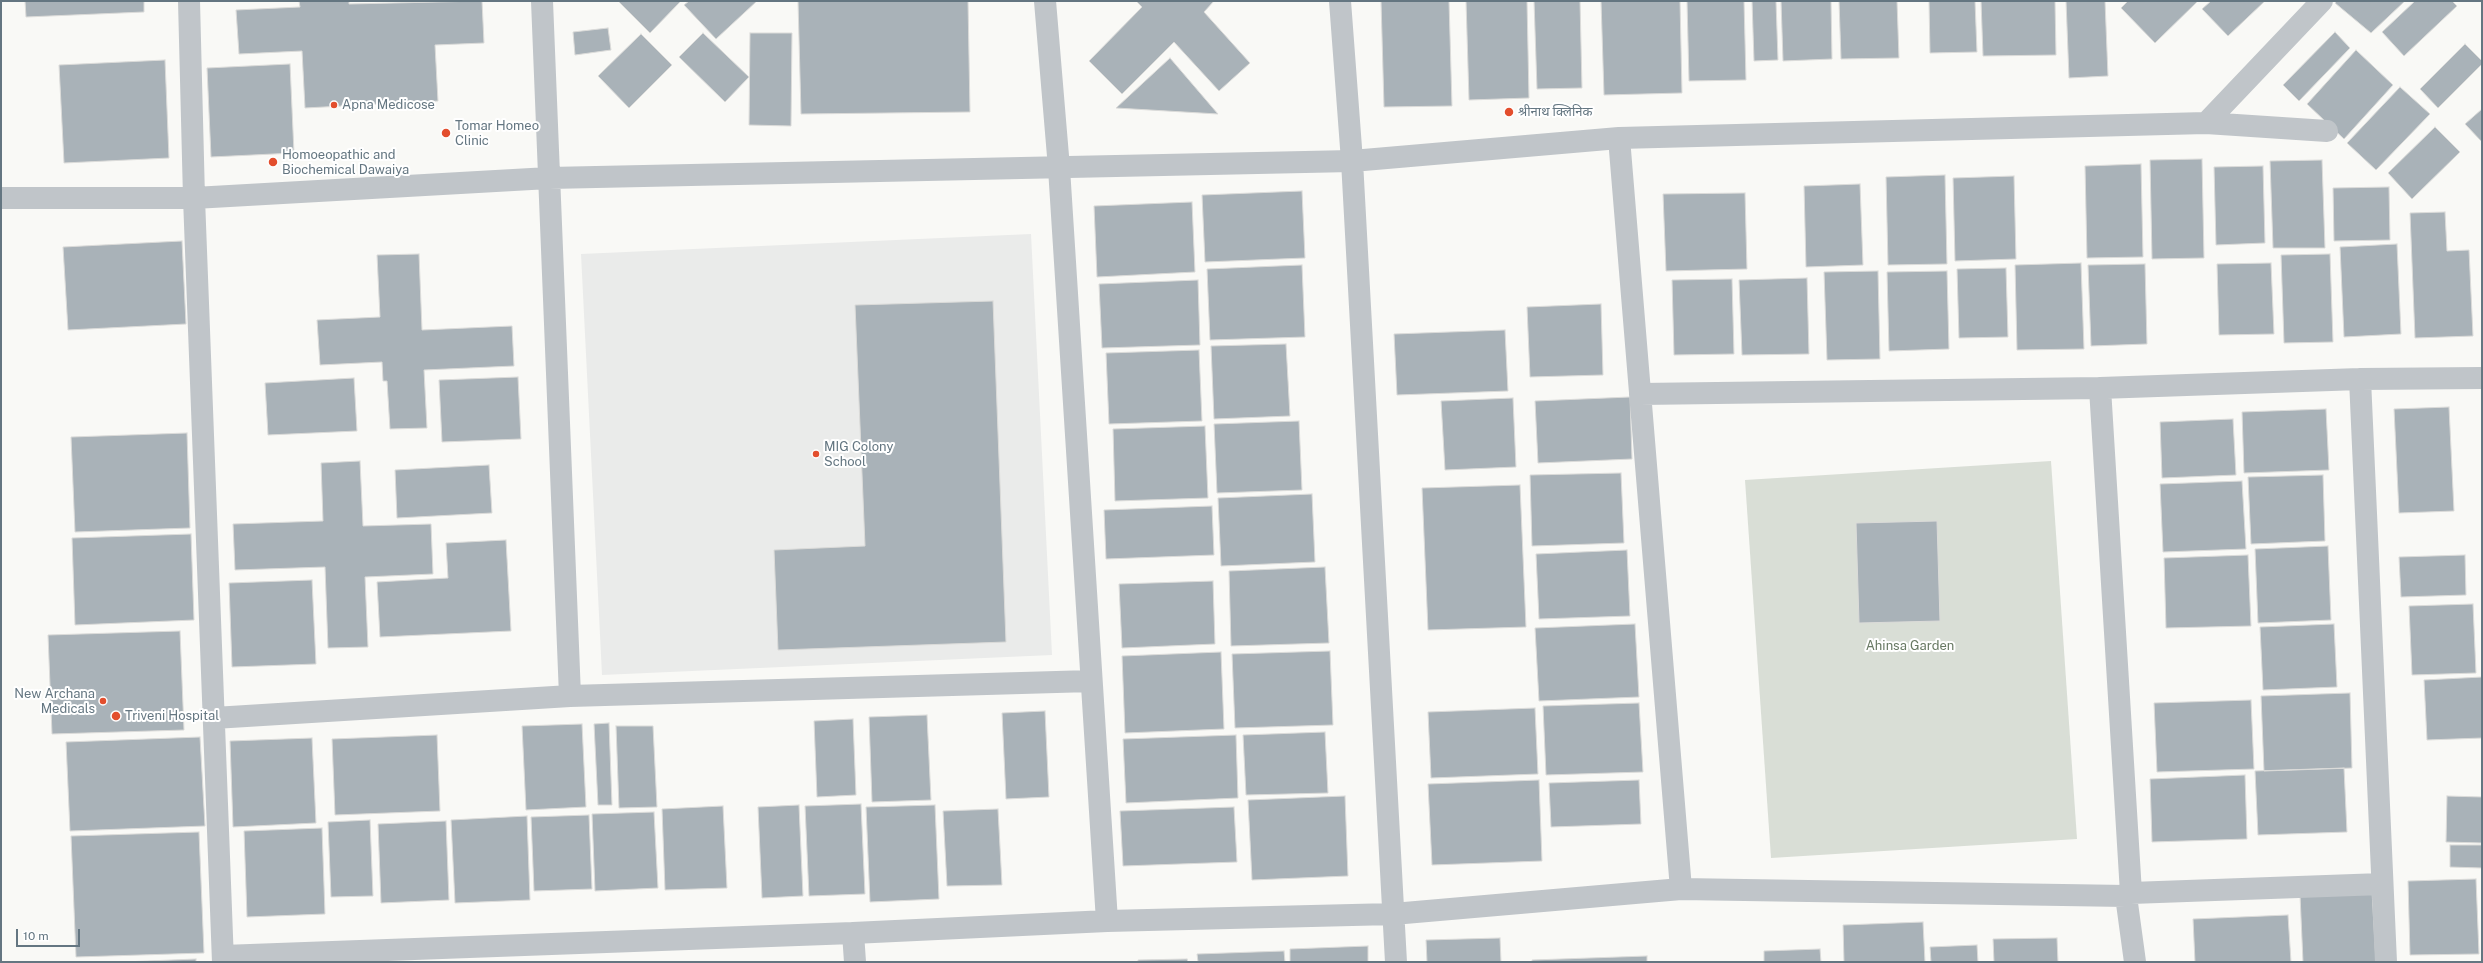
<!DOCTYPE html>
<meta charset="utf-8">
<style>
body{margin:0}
#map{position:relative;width:2483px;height:963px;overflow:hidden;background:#f9f9f6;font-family:"Public Sans",sans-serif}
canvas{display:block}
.frame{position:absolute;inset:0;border:2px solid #647681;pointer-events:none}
.scale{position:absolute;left:16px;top:929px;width:64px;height:18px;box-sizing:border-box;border:2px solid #647681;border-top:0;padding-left:5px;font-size:12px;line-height:14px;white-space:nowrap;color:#647681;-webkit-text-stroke:3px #fff;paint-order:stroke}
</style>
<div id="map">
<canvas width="2483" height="963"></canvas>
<div class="frame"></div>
<div class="scale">10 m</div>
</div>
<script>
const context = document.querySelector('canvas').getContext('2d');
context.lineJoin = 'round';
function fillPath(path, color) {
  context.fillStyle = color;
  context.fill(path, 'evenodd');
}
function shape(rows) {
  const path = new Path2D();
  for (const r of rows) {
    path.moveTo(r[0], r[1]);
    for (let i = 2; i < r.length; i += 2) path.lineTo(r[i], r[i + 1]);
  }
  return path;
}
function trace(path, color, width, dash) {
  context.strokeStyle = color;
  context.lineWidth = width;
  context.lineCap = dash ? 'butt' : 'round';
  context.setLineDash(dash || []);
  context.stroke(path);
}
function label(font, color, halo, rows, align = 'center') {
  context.font = font + ' "Public Sans","Noto Sans Devanagari",sans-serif';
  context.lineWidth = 4;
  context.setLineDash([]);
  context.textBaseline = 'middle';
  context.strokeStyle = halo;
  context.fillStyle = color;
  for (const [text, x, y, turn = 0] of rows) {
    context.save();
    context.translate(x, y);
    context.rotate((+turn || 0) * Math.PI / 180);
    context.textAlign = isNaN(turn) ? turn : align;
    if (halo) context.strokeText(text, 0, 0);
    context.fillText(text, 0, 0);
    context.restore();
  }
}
fillPath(shape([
 [1031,234,1052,655,602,675,581,254]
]), '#eaebea');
fillPath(shape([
 [2051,461,2077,839,1771,858,1745,480]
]), '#d9ded6');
const building = shape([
 [25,1,144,1,144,12,26,17,25,1],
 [299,1,349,1,349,4,482,1,484,43,435,45,438,101,305,108,302,51,239,54,236,10,300,7,299,1],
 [618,1,680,1,680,2,650,33,618,1],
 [689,1,757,1,716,39,684,5,689,1],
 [798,1,968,1,970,112,801,114,798,1],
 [1136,1,1214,1,1204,12,1250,63,1219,91,1174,42,1122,94,1089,61,1142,7,1136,1],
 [1381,1,1449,1,1452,106,1384,107,1381,1],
 [1466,1,1527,1,1529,98,1469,100,1466,1],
 [1534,1,1580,1,1582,88,1537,89,1534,1],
 [1601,1,1680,1,1682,93,1604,95,1601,1],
 [1687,1,1744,1,1746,80,1689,81,1687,1],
 [1752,1,1776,1,1778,60,1754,61,1752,1],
 [1781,1,1831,1,1832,59,1783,61,1781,1],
 [1839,1,1897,1,1899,58,1841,59,1839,1],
 [1929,1,1975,1,1977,52,1930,53,1929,1],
 [1981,1,2055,1,2056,55,1983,56,1981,1],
 [2066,1,2105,1,2108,76,2069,78,2066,1],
 [2128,1,2198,1,2155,43,2121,8,2128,1],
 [2211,1,2265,1,2228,36,2202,9,2211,1],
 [2337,1,2405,1,2371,33,2335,3,2337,1],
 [2415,1,2452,1,2457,6,2404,56,2382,32,2415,1],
 [608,28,611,50,575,55,573,32,608,28],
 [2335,32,2350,48,2299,101,2283,85,2335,32],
 [703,33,749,77,725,102,679,57,703,33],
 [750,33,792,33,791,126,749,125,750,33],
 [641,34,672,65,629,108,598,76,641,34],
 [2465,44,2482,61,2482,64,2438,108,2420,89,2465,44],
 [2356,50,2393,85,2344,139,2307,104,2356,50],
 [1170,58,1218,114,1116,108,1170,58],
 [165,60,169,158,64,163,59,65,165,60],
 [290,64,294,153,211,157,207,68,290,64],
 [2400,87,2430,114,2376,170,2347,143,2400,87],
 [2482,109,2482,142,2465,124,2482,109],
 [2435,127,2460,152,2412,199,2388,173,2435,127],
 [2202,159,2204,258,2152,259,2150,160,2202,159],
 [2322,160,2325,248,2273,248,2270,161,2322,160],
 [2141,164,2143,257,2087,258,2085,166,2141,164],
 [2263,166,2265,243,2216,245,2214,167,2263,166],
 [1945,175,1947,264,1888,265,1886,177,1945,175],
 [2014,176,2016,259,1955,261,1953,178,2014,176],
 [1860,184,1863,265,1806,267,1804,186,1860,184],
 [2389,187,2390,240,2334,241,2333,188,2389,187],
 [1302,191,1305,258,1205,262,1202,195,1302,191],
 [1745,193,1747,269,1666,271,1663,194,1745,193],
 [1192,202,1195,272,1097,277,1094,206,1192,202],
 [2445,212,2447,251,2469,250,2473,336,2415,338,2410,213,2445,212],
 [182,241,186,324,68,330,63,247,182,241],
 [2397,244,2401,334,2344,337,2340,247,2397,244],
 [419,254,422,330,512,326,514,366,424,370,427,428,390,429,387,381,383,381,382,362,320,365,317,320,380,317,377,255,419,254],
 [2330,254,2333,342,2284,343,2281,255,2330,254],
 [2081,263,2084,349,2017,350,2015,265,2081,263],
 [2271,263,2274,334,2219,335,2217,264,2271,263],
 [2145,264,2147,344,2091,346,2088,265,2145,264],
 [1302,265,1305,337,1210,340,1207,269,1302,265],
 [2006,268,2008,337,1959,338,1957,269,2006,268],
 [1878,271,1880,359,1827,360,1824,272,1878,271],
 [1947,271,1949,349,1889,351,1887,272,1947,271],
 [1807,278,1809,354,1742,355,1739,280,1807,278],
 [1732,279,1734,354,1674,355,1672,280,1732,279],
 [1198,280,1200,345,1102,348,1099,284,1198,280],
 [993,301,1006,642,778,650,774,550,865,546,855,305,993,301],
 [1601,304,1603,375,1530,377,1527,307,1601,304],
 [1505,330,1508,391,1397,395,1394,334,1505,330],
 [1286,344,1290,416,1214,419,1211,346,1286,344],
 [1199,350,1202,421,1109,424,1106,353,1199,350],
 [518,377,521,439,442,442,439,380,518,377],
 [354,378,357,431,268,435,265,383,354,378],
 [1630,397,1632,459,1538,463,1535,401,1630,397],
 [1513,398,1516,467,1445,470,1441,401,1513,398],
 [2449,407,2454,511,2399,513,2394,409,2449,407],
 [2326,409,2329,470,2244,473,2242,412,2326,409],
 [2233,419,2236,475,2162,478,2160,422,2233,419],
 [1299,421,1302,490,1217,493,1214,424,1299,421],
 [1205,426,1208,498,1115,501,1113,429,1205,426],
 [187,433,190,528,75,532,71,437,187,433],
 [360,461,363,526,431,524,433,574,365,577,368,647,328,648,325,567,235,570,233,524,323,521,321,463,360,461],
 [489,465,492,513,397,518,395,470,489,465],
 [1621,473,1624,543,1532,546,1530,475,1621,473],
 [2323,475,2325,541,2251,544,2248,477,2323,475],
 [2242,481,2246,549,2163,552,2160,484,2242,481],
 [1520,485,1526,627,1428,630,1422,488,1520,485],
 [1312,494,1315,562,1221,566,1218,498,1312,494],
 [1212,506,1214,555,1106,559,1104,510,1212,506],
 [1937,521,1940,621,1859,623,1856,523,1937,521],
 [191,534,194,620,75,625,72,538,191,534],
 [506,540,511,631,380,637,377,582,448,578,446,543,506,540],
 [2328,546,2331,620,2258,623,2255,549,2328,546],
 [1627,550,1630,616,1539,619,1536,554,1627,550],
 [2248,555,2251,626,2166,628,2164,558,2248,555],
 [2465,555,2466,595,2401,597,2399,557,2465,555],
 [1325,567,1329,643,1231,646,1229,571,1325,567],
 [312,580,316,664,232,667,229,583,312,580],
 [1213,581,1215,644,1122,648,1119,584,1213,581],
 [2473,604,2476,673,2412,675,2409,606,2473,604],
 [1635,624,1639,697,1539,701,1535,628,1635,624],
 [2334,624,2337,687,2263,690,2260,627,2334,624],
 [180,631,184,730,52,734,48,635,180,631],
 [1330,651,1333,725,1235,728,1232,654,1330,651],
 [1221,652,1224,729,1125,733,1122,656,1221,652],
 [2482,677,2482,738,2427,740,2424,680,2482,677],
 [2350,693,2352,768,2264,771,2261,696,2350,693],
 [2251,700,2254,769,2157,772,2154,703,2251,700],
 [1639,703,1643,772,1546,775,1543,706,1639,703],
 [1535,708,1538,774,1431,778,1428,712,1535,708],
 [1045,711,1049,797,1006,799,1002,713,1045,711],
 [927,715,931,800,872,802,869,717,927,715],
 [853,719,856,795,817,797,814,721,853,719],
 [609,723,612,805,598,805,594,724,609,723],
 [582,724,586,807,526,810,522,726,582,724],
 [616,726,653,726,657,807,619,808,616,726],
 [1325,732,1328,793,1246,795,1243,735,1325,732],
 [437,735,440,811,335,815,332,739,437,735],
 [1236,735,1238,798,1126,803,1123,739,1236,735],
 [200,737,205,826,70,831,66,742,200,737],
 [312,738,316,823,233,827,230,741,312,738],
 [2344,768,2347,832,2258,835,2255,771,2344,768],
 [2245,775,2247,839,2152,842,2150,779,2245,775],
 [1539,780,1542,861,1432,865,1428,784,1539,780],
 [1639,780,1641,824,1551,827,1549,783,1639,780],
 [1345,796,1348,876,1252,880,1248,800,1345,796],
 [2447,796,2482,797,2482,843,2446,842,2447,796],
 [861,804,865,894,809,896,805,806,861,804],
 [799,805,803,896,762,898,758,807,799,805],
 [935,805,939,899,870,902,866,807,935,805],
 [723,806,727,888,665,890,662,809,723,806],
 [1234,807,1237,862,1123,866,1120,811,1234,807],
 [998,809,1002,885,947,886,943,811,998,809],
 [654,812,658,888,595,891,592,814,654,812],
 [589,815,592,889,534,891,531,817,589,815],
 [527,816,530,900,455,903,451,820,527,816],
 [370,820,373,896,331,897,328,822,370,820],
 [446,821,449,900,381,903,378,824,446,821],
 [322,828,325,914,247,917,244,831,322,828],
 [199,832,204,953,76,957,71,836,199,832],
 [2450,845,2482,845,2482,868,2450,867,2450,845],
 [2476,879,2479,954,2410,955,2408,881,2476,879],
 [2372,891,2376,962,2303,962,2300,895,2372,891],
 [2288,915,2291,962,2195,962,2193,919,2288,915],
 [1923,922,1925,962,1844,962,1843,925,1923,922],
 [1500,938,1501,962,1427,962,1426,940,1500,938],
 [2057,938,2058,962,1994,962,1993,939,2057,938],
 [1977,945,1978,962,1931,962,1930,947,1977,945],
 [1368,946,1368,962,1290,962,1290,949,1368,946],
 [1820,949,1821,962,1764,962,1764,951,1820,949],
 [1284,951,1285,962,1198,962,1197,954,1284,951],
 [1647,956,1647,962,1532,962,1532,960,1647,956],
 [196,959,196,962,123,962,196,959],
 [1187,959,1188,962,1138,962,1138,960,1187,959]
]);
fillPath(building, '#a9b2b8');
trace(building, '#dbdbd9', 1);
trace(shape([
 [189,1,194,198,223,962],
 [542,1,570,696],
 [1045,1,1059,168,1107,921],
 [1340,1,1352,161,1396,962],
 [2206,123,2327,131],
 [1619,138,1681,889],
 [1,198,194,198,549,178,1352,161,1619,138,2206,123,2322,1],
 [2360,379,2386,962],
 [2100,388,2131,893],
 [1640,394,2100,388,2360,379,2482,378],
 [214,718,570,696,1091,681],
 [2126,896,2135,962],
 [853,933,855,962],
 [223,956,853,933,1107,921,1393,914,1681,889,2126,896,2131,893,2382,884]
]), '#c0c5c9', 22);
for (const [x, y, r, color] of [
 [334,105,4,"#e34e2d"],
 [1509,112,5,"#e34e2d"],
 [446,133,5,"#e34e2d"],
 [273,162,5,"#e34e2d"],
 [816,454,4,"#e34e2d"],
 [103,701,4,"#e34e2d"],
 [116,716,5,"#e34e2d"]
]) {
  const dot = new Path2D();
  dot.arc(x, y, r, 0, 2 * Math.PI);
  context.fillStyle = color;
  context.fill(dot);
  trace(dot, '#fff', 1.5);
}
label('13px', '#647681', '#fff', [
 ["Apna Medicose",342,105],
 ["श्रीनाथ क्लिनिक",1518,112],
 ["Tomar Homeo",455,126],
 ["Clinic",455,141],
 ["Homoeopathic and",282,155],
 ["Biochemical Dawaiya",282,170],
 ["MIG Colony",824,447],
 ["School",824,462],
 ["New Archana",95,694,"right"],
 ["Medicals",95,709,"right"],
 ["Triveni Hospital",125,716]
], 'left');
label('13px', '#687963', '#fff', [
 ["Ahinsa Garden",1910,646]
]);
</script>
